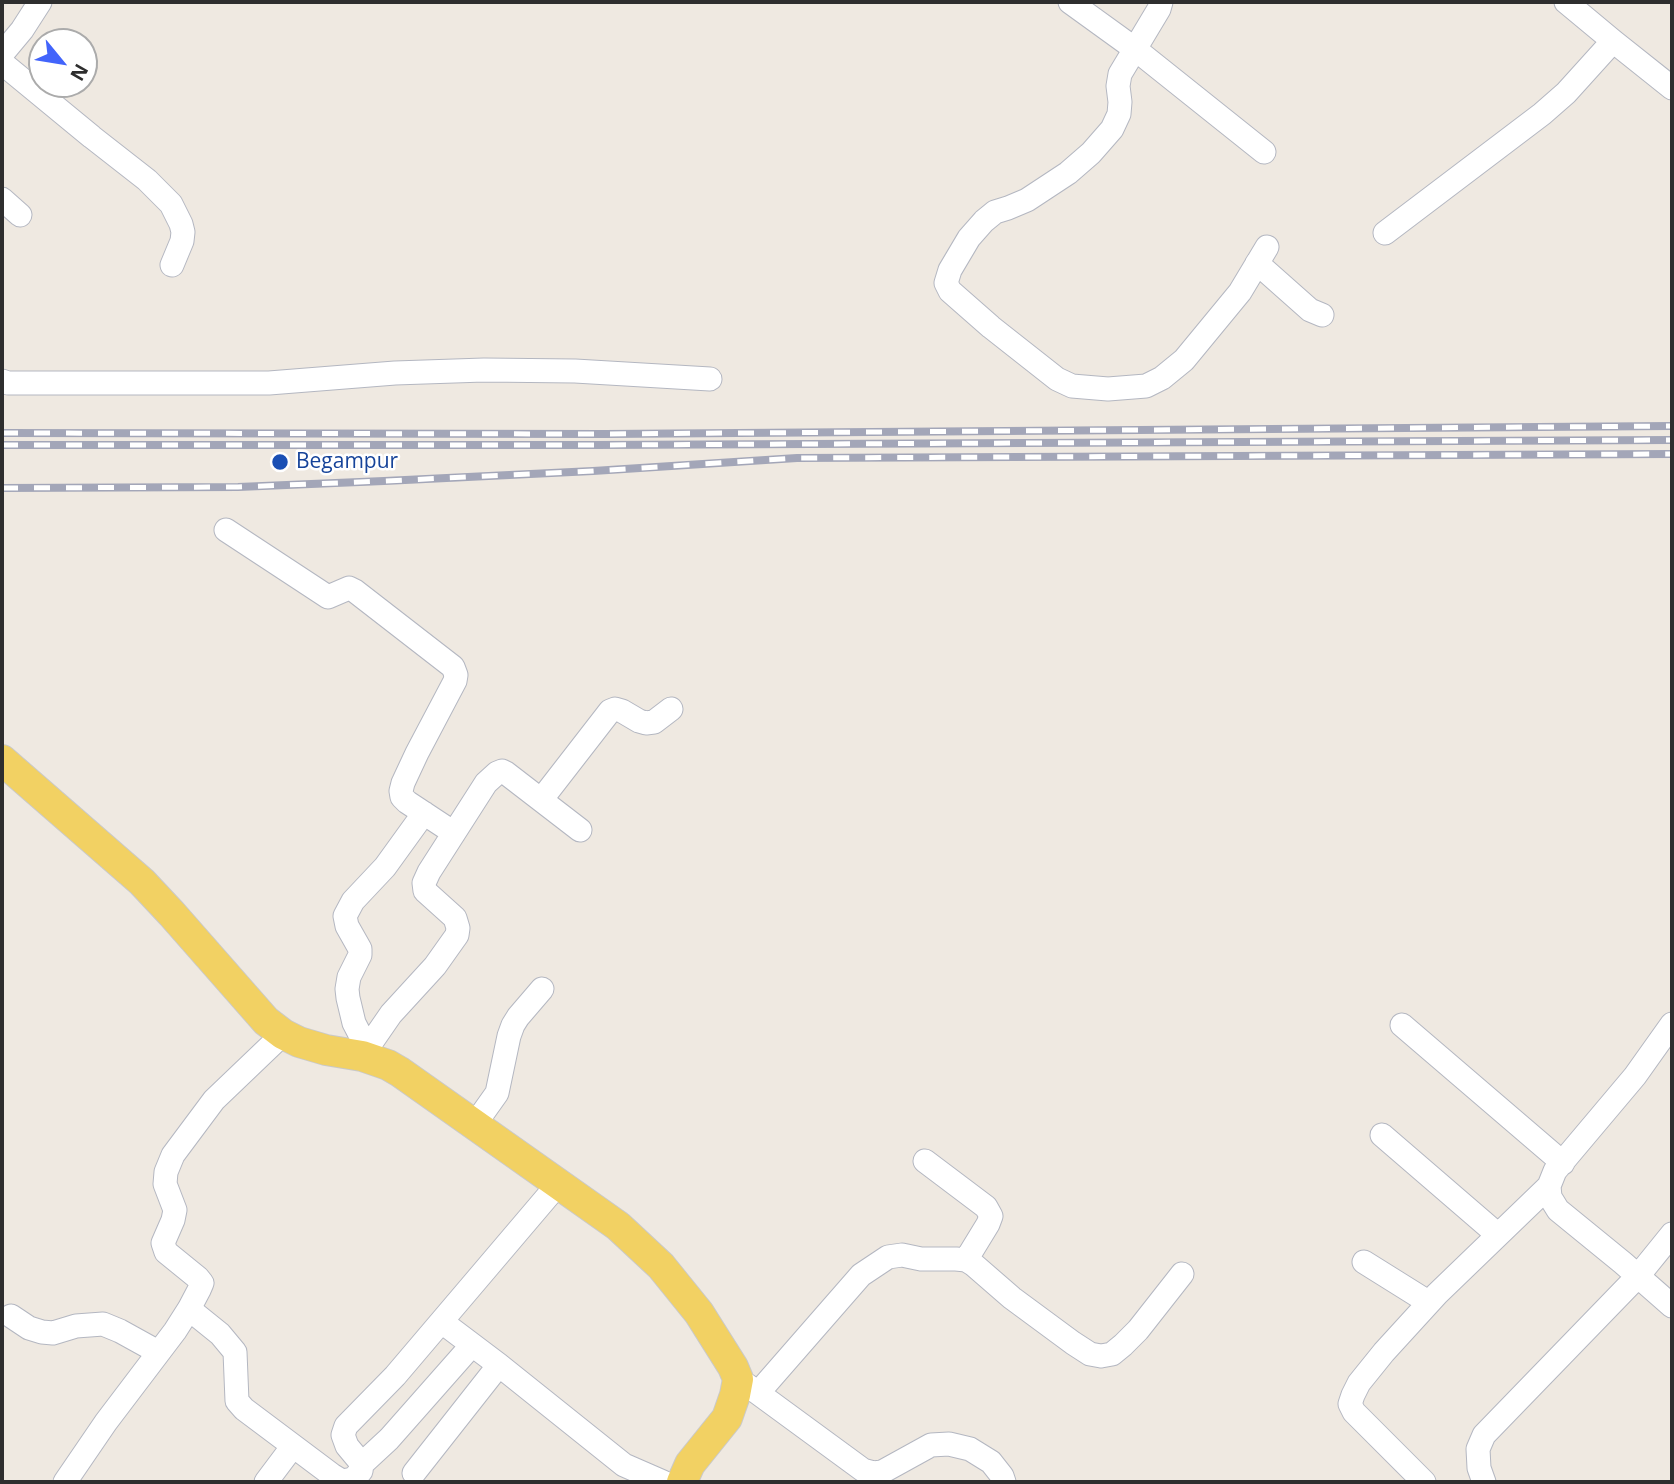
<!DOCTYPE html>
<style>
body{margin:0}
#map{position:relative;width:1674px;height:1484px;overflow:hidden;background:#efe9e1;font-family:"Open Sans",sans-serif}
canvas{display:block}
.frame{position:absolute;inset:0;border:4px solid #2e2e2e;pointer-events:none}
.north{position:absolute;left:28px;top:28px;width:70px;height:70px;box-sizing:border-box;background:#fff;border:2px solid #ababab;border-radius:50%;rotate:120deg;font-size:19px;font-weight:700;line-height:28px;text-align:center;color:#2e2e2e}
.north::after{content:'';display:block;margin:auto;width:24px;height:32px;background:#4264fb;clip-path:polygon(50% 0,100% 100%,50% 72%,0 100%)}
</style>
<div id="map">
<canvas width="1674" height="1484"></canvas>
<div class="frame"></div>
<div class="north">N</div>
</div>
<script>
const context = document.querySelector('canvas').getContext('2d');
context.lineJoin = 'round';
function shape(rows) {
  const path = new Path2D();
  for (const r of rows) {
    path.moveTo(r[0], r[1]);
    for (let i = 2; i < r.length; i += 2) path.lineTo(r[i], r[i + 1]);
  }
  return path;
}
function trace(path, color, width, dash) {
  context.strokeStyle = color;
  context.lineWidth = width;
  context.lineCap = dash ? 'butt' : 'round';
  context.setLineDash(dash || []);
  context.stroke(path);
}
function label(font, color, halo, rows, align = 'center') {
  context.font = font + ' "Open Sans",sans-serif';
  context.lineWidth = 5;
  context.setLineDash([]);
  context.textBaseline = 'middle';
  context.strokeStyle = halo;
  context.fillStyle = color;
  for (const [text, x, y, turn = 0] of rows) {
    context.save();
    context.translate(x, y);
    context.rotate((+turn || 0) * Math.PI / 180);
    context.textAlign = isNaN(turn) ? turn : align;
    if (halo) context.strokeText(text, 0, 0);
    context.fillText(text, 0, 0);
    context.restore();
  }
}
const minor = shape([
 [1070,2,1135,49,1264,152],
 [1161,2,1159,9,1120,74,1118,86,1120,102,1119,114,1112,129,1091,153,1068,173,1027,200,1008,208,995,212,984,221,969,238,950,270,946,283,950,291,991,327,1057,379,1072,386,1108,389,1146,386,1162,378,1184,360,1240,292,1267,247],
 [1566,2,1613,41,1672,88],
 [2,54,22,30,40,2],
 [2,63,92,137,147,180,171,204,181,224,183,232,182,241,172,265],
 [2,199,20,215],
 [1385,233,1542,114,1566,93,1613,41],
 [1257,263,1310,310,1322,315],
 [2,381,8,383,269,383,395,373,484,370,575,371,710,379],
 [226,530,328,597,349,588,355,591,453,667,456,675,455,681,417,753,403,783,401,791,402,797,407,802,454,833],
 [541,800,610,711,615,709,622,711,639,721,646,723,654,722,671,709],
 [1672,1024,1635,1076,1555,1171,1549,1186,1550,1197,1558,1210,1623,1263,1672,1306],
 [1402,1025,1563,1163],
 [367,1048,354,1023,348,998,347,989,349,977,360,955,360,949,347,926,345,916,353,901,385,867,424,813],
 [362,1056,391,1014,435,966,457,935,458,928,455,918,425,891,424,883,429,872,486,783,497,773,502,771,506,773,580,830],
 [475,1124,497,1093,509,1036,513,1025,518,1017,542,989],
 [1382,1135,1498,1235],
 [925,1161,986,1207,991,1216,988,1224,966,1260],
 [1364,1262,1428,1302],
 [189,1309,220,1334,235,1352,237,1401,244,1409,332,1475,342,1481,353,1479,361,1471,362,1464,347,1446,343,1435,346,1426,395,1376,559,1183],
 [11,1316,29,1328,42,1332,53,1333,76,1326,103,1324,120,1331,158,1352],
 [442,1322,499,1365,624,1465,663,1482],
 [747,1385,863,1470,874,1473,882,1472,931,1445,949,1444,970,1449,991,1462,1002,1476,1004,1482],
 [758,1393,861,1275,888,1257,902,1255,921,1259,956,1259,966,1260,974,1265,1012,1298,1073,1343,1090,1354,1101,1356,1112,1354,1123,1345,1138,1330,1182,1274],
 [362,1464,389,1439,472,1345],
 [414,1473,499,1365],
 [65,1482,106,1422,175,1331,189,1309,199,1290,202,1283,198,1278,166,1252,163,1243,173,1220,175,1210,165,1184,166,1172,173,1155,214,1100,283,1034],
 [266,1482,293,1446],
 [1424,1482,1354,1412,1350,1404,1353,1395,1359,1383,1384,1352,1437,1294,1549,1186],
 [1484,1482,1479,1468,1478,1449,1484,1435,1638,1276,1672,1234]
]);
const major = shape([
 [2,760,142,882,172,914,266,1021,283,1034,299,1042,326,1050,362,1056,388,1065,400,1072,618,1226,661,1266,699,1313,733,1367,738,1379,735,1395,727,1418,690,1464,682,1482]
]);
trace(minor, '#b4b7c1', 25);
trace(major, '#c9c9c9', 32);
trace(minor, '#fff', 23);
trace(major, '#f2d163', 30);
const rail = shape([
 [2,433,605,434,1672,426],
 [2,445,595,445,1672,440],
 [2,488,238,487,384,481,593,471,797,458,1672,454]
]);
trace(rail, '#a3a6b8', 8);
trace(rail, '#fff', 5, [16]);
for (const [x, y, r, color] of [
 [280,462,9,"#1a4fb4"]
]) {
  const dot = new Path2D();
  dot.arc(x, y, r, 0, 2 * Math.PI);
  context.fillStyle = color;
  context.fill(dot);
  trace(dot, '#fff', 2.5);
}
label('21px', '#164399', '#fff', [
 ["Begampur",296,462]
], 'left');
</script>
